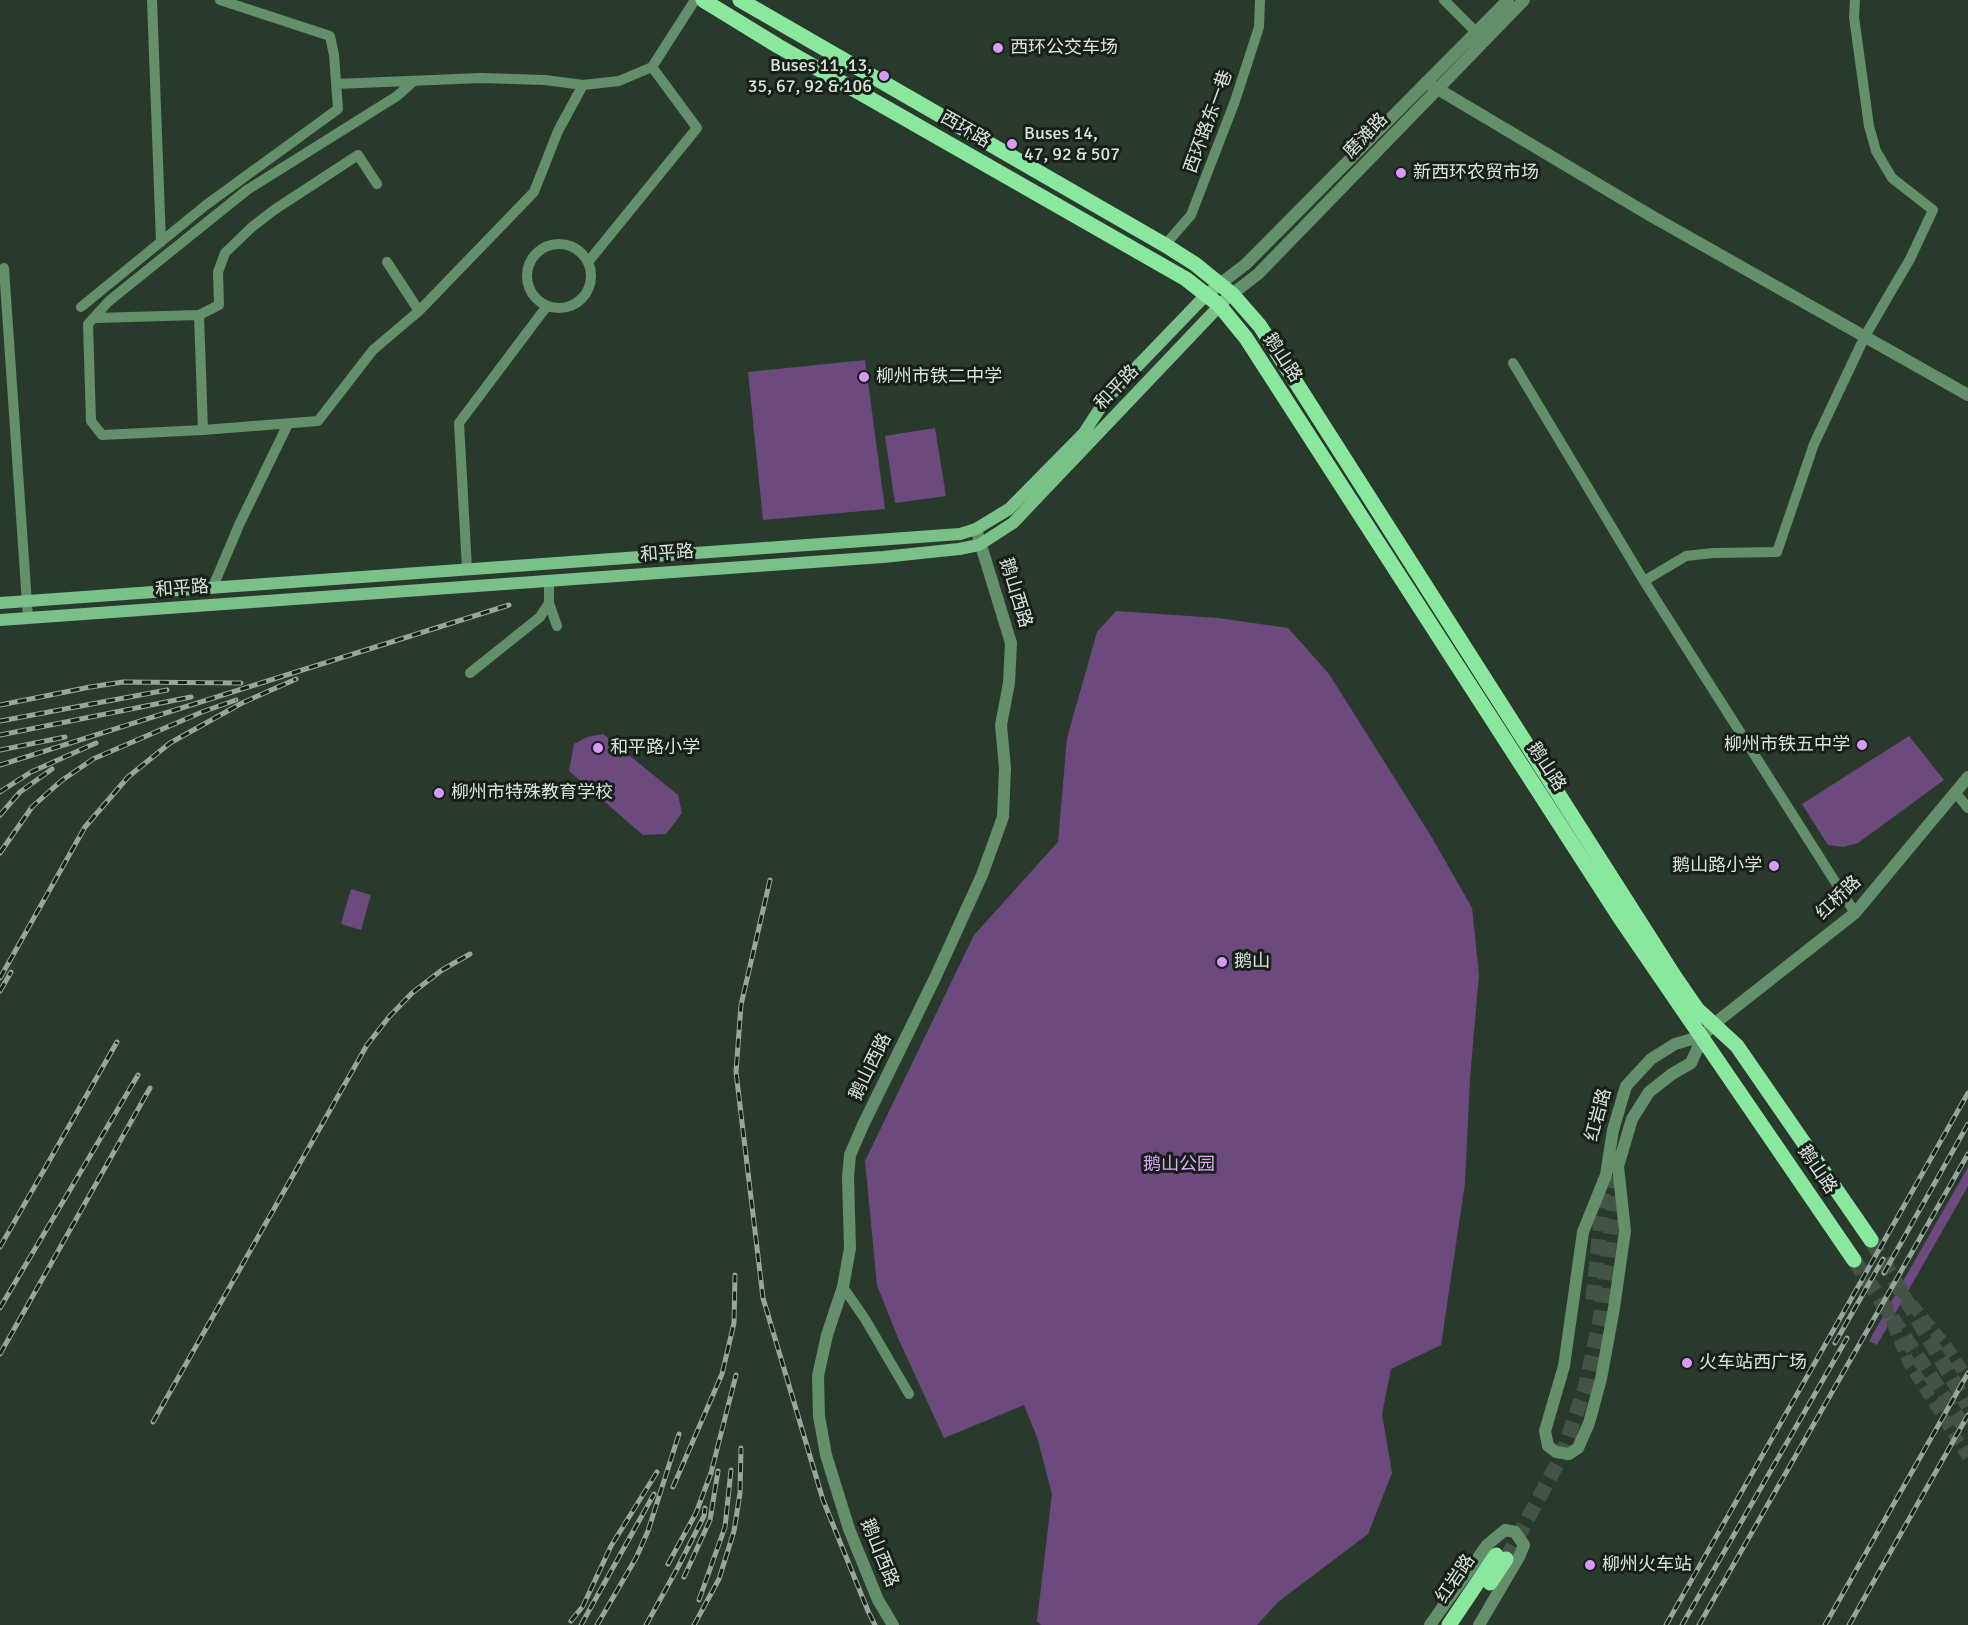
<!DOCTYPE html>
<meta charset="utf-8">
<style>
body{margin:0}
canvas{display:block;background:#293a2c}
</style>
<canvas width="1968" height="1625"></canvas>
<script>
const context = document.querySelector('canvas').getContext('2d');
context.lineJoin = 'round';
function fillPath(path, color) {
  context.fillStyle = color;
  context.fill(path, 'evenodd');
}
function shape(rows) {
  const path = new Path2D();
  for (const r of rows) {
    if (r.length === 3) {
      path.moveTo(r[0] + r[2], r[1]);
      path.arc(r[0], r[1], r[2], 0, 2 * Math.PI);
      continue;
    }
    path.moveTo(r[0], r[1]);
    for (let i = 2; i < r.length; i += 2) path.lineTo(r[i], r[i + 1]);
  }
  return path;
}
function trace(path, color, width, dash) {
  context.strokeStyle = color;
  context.lineWidth = width;
  context.lineCap = dash ? 'butt' : 'round';
  context.setLineDash(dash || []);
  context.stroke(path);
}
function label(font, color, halo, rows, align = 'center') {
  context.font = font + ' Signika,"Noto Sans SC",sans-serif';
  context.lineWidth = 6;
  context.setLineDash([]);
  context.textBaseline = 'middle';
  context.strokeStyle = halo;
  context.fillStyle = color;
  for (const [text, x, y, turn = 0] of rows) {
    context.save();
    context.translate(x, y);
    context.rotate((+turn || 0) * Math.PI / 180);
    context.textAlign = isNaN(turn) ? turn : align;
    if (halo) context.strokeText(text, 0, 0);
    context.fillText(text, 0, 0);
    context.restore();
  }
}
fillPath(shape([
 [865,360,885,509,763,520,748,372],
 [935,428,946,496,895,503,885,436],
 [1116,611,1218,618,1288,628,1329,674,1431,836,1472,908,1479,974,1470,1078,1465,1183,1441,1345,1391,1369,1382,1414,1392,1473,1368,1534,1278,1602,1257,1625,1041,1625,1037,1621,1052,1494,1037,1437,1024,1405,944,1438,898,1338,877,1285,865,1161,974,935,1058,842,1067,738,1097,632],
 [603,734,678,795,682,813,666,834,643,835,569,771,574,744,587,737],
 [1909,736,1944,780,1858,843,1843,847,1828,845,1802,804],
 [351,889,371,895,361,930,341,924],
 [1968,1167,1968,1186,1940,1235,1877,1345,1869,1341]
]), '#6c4a7e');
trace(shape([
 [1900,1290,1947,1347,1968,1379],
 [1885,1306,1909,1363,1968,1457]
]), '#435446', 12, [12, 6]);
trace(shape([
 [1871,1240,1968,1406],
 [1854,1260,1968,1433],
 [1593,1300,1605,1178],
 [1506,1559,1562,1455,1586,1385,1600,1320,1617,1178]
]), '#435446', 15, [15, 8]);
trace(shape([
 [152,0,161,242],
 [1444,0,1477,33],
 [414,81,397,96,247,190,109,301,88,324,91,421,102,435,203,430,318,421,373,350,419,311,534,192,558,131,583,85],
 [336,84,481,78,545,80,583,85,619,81,652,67,695,0],
 [559,276,32],
 [1165,245,1191,215,1235,101,1259,27,1260,0],
 [387,262,419,311],
 [588,262,697,128,652,67],
 [4,268,28,618],
 [81,307,206,205,338,109,334,55,330,36,220,0],
 [199,315,203,430],
 [95,318,199,315,219,305,218,272,225,253,252,227,274,210,358,155,377,184],
 [1513,363,1644,581,1855,913],
 [467,569,459,423,547,306],
 [1644,581,1686,556,1713,553,1777,552,1814,444,1865,336,1910,259,1933,210,1892,178,1876,151,1869,126,1854,17,1855,0],
 [212,589,239,525,288,424],
 [549,603,557,626],
 [470,673,540,617,549,603,549,580],
 [1955,792,1968,808],
 [843,1287,865,1319,909,1394]
]), '#638f6b', 10);
trace(shape([
 [1426,82,1653,217,1968,395],
 [1220,284,1246,264,1508,0],
 [1232,294,1258,274,1524,0],
 [1703,1036,1675,1044,1651,1059,1626,1086,1613,1130,1606,1175,1583,1232,1564,1366,1545,1431,1548,1446,1556,1452,1569,1454,1578,1448,1589,1423,1601,1379,1614,1308,1625,1231,1618,1166,1632,1119,1649,1092,1672,1074,1691,1063,1703,1036,1714,1024,1855,913,1968,777],
 [893,1625,878,1600,849,1529,826,1455,819,1416,818,1376,827,1335,843,1287,850,1248,848,1177,850,1155,863,1125,935,978,982,875,1003,817,1005,768,1001,725,1009,683,1011,643,976,529],
 [1430,1625,1487,1545,1505,1530,1515,1532,1524,1545,1519,1557,1479,1625]
]), '#638f6b', 12);
trace(shape([
 [0,603,960,534,976,529,1009,509,1084,433,1104,402,1126,378,1206,295,1220,284],
 [0,620,883,557,959,549,979,545,1013,523,1225,300]
]), '#79c188', 12);
trace(shape([
 [703,0,778,46,1186,279,1219,305,1246,338,1620,918,1854,1260],
 [740,0,1165,245,1195,264,1232,294,1260,326,1675,977,1697,1009,1737,1046,1871,1240],
 [1490,1583,1506,1559],
 [1449,1625,1496,1555]
]), '#8ae89e', 15);
const rail = shape([
 [0,705,90,687,123,682,241,683],
 [0,721,167,690],
 [0,735,191,697],
 [0,750,65,737],
 [0,765,509,605],
 [0,792,31,772,96,743],
 [0,815,20,792,52,769],
 [0,853,32,807,61,781,93,759,202,712,236,700],
 [770,880,741,1005,736,1072,763,1298,823,1500,868,1611,875,1625],
 [0,978,85,827,128,777,170,743,242,703,296,679],
 [0,991,11,972],
 [0,1247,117,1042],
 [1884,1273,1968,1124],
 [0,1308,138,1075],
 [1835,1343,1883,1259],
 [0,1354,150,1088],
 [153,1422,367,1045,389,1017,412,993,442,970,470,954],
 [673,1487,722,1374,734,1323,735,1275],
 [668,1564,696,1513,711,1473,736,1375],
 [684,1577,710,1520,718,1471],
 [699,1600,725,1527,731,1470],
 [571,1621,583,1606,611,1546,657,1472],
 [581,1625,654,1494],
 [597,1625,636,1558,648,1531,679,1434],
 [646,1625,677,1569,704,1516,705,1508],
 [694,1625,719,1579,734,1531,740,1493,741,1448],
 [1666,1625,1968,1093],
 [1682,1625,1847,1338],
 [1699,1625,1968,1154],
 [1825,1625,1968,1373],
 [1849,1625,1968,1415]
]);
trace(rail, '#97a59a', 5);
trace(rail, '#171f19', 3, [9]);
for (const [x, y, r, color] of [
 [998,48,6,"#d89af8"],
 [884,76,6,"#d89af8"],
 [1012,144,6,"#d89af8"],
 [1401,173,6,"#d89af8"],
 [864,377,6,"#d89af8"],
 [1862,745,6,"#d89af8"],
 [598,748,6,"#d89af8"],
 [439,793,6,"#d89af8"],
 [1774,866,6,"#d89af8"],
 [1222,962,6,"#d89af8"],
 [1687,1363,6,"#d89af8"],
 [1590,1565,6,"#d89af8"]
]) {
  const dot = new Path2D();
  dot.arc(x, y, r, 0, 2 * Math.PI);
  context.fillStyle = color;
  context.fill(dot);
  trace(dot, '#171f19', 2);
}
label('18px', '#d9e4db', '#171f19', [
 ["西环公交车场",1010,48],
 ["Buses 11, 13,",872,66,"right"],
 ["35, 67, 92 & 106",872,87,"right"],
 ["Buses 14,",1024,134],
 ["47, 92 & 507",1024,155],
 ["新西环农贸市场",1413,173],
 ["柳州市铁二中学",876,377],
 ["柳州市铁五中学",1850,745,"right"],
 ["和平路小学",610,748],
 ["柳州市特殊教育学校",451,793],
 ["鹅山路小学",1762,866,"right"],
 ["鹅山",1234,962],
 ["火车站西广场",1699,1363],
 ["柳州火车站",1602,1565]
], 'left');
label('18px', '#d9e4db', '#171f19', [
 ["西环路东一巷",1209,122,-70],
 ["西环路",965,130,30],
 ["磨滩路",1366,136,-46],
 ["鹅山路",1282,358,57],
 ["和平路",1117,388,-46],
 ["和平路",667,554,-4],
 ["和平路",182,589,-4],
 ["鹅山西路",1015,593,73],
 ["鹅山路",1546,767,57],
 ["红桥路",1839,898,-44],
 ["鹅山西路",871,1067,-64],
 ["红岩路",1599,1115,-75],
 ["鹅山路",1817,1170,56],
 ["鹅山西路",879,1553,68],
 ["红岩路",1456,1579,-56]
]);
label('18px', '#dea7fc', '#171f19', [
 ["鹅山公园",1179,1165]
]);
</script>
